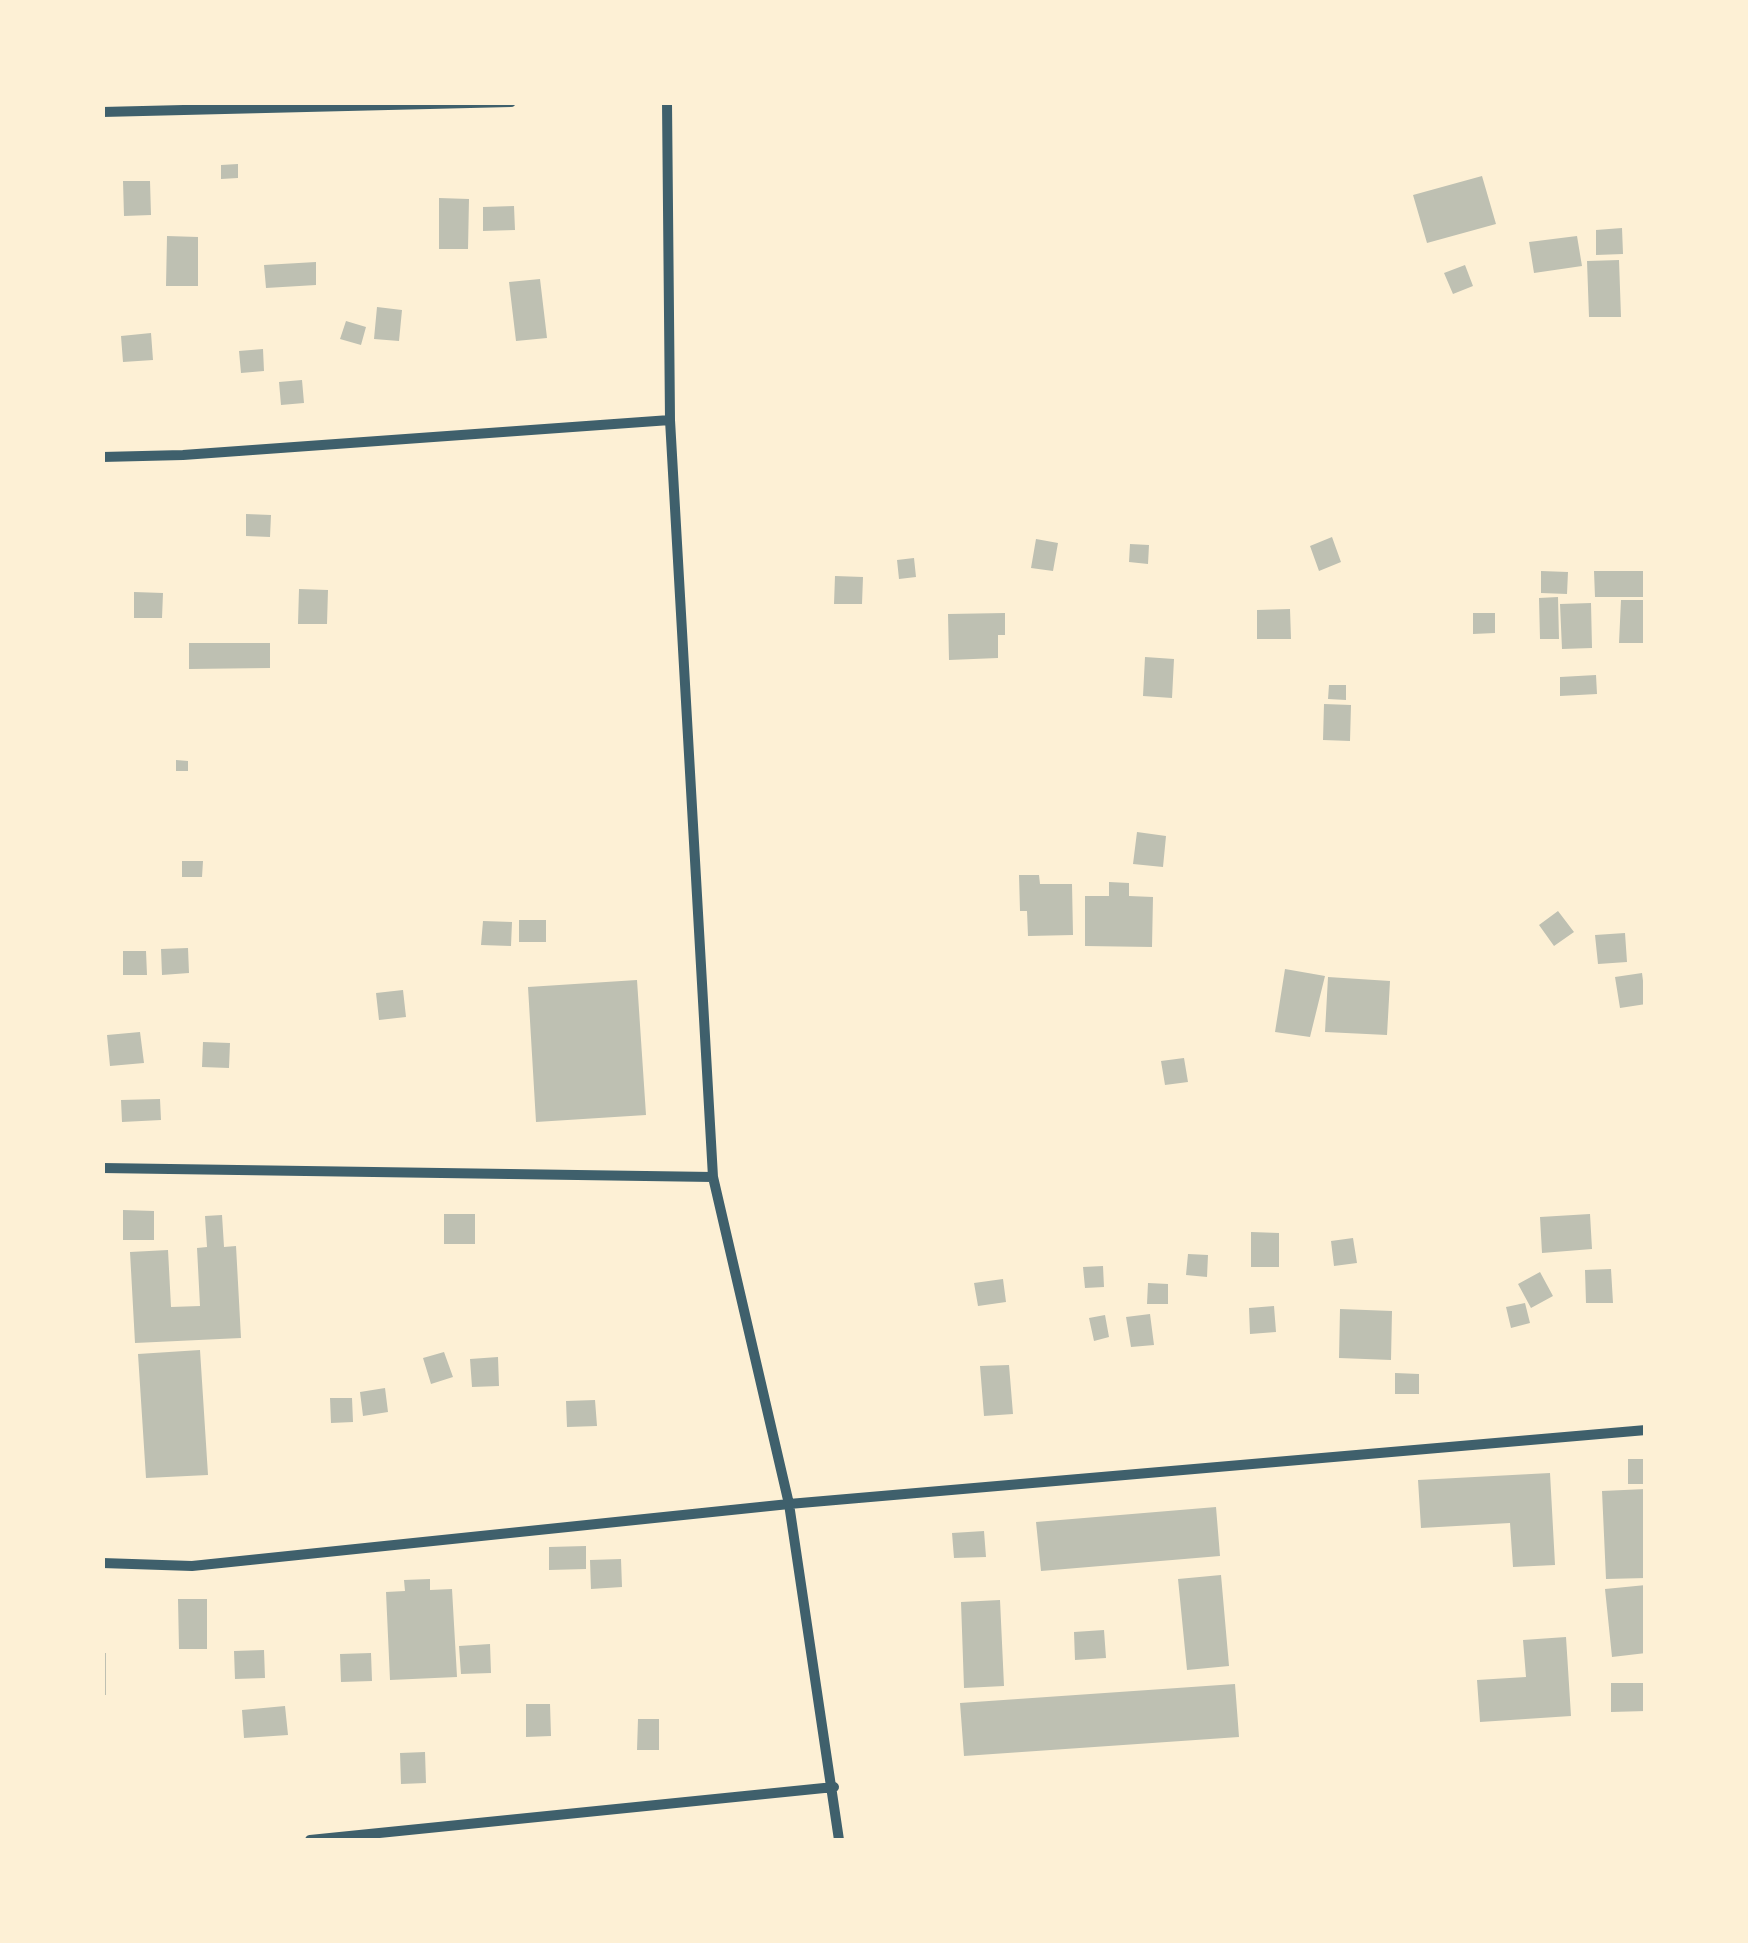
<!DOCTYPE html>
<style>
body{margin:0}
#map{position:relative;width:1748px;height:1943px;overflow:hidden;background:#fdf0d5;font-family:Figtree,sans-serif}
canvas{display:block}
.frame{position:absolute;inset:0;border:105px solid #fdf0d5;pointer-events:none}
</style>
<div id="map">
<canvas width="1748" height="1943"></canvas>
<div class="frame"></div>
</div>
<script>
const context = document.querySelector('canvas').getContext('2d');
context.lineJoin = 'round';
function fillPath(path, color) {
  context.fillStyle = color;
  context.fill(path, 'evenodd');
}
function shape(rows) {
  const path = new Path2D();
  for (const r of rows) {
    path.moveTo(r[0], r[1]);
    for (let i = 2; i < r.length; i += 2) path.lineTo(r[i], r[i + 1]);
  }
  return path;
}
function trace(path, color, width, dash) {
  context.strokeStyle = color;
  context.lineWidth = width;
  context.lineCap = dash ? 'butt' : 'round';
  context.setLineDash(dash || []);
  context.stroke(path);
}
fillPath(shape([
 [238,164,238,178,221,179,221,165],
 [1482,176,1496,224,1427,243,1413,195],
 [123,181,150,181,151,215,124,216],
 [439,198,469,199,468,249,439,249],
 [514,206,515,230,483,231,483,207],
 [1622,228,1623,254,1596,255,1596,230],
 [167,236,198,237,198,286,166,286],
 [1577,236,1582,266,1534,273,1529,242],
 [1619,260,1621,317,1589,317,1587,261],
 [316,262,316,285,266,288,264,265],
 [1465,265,1473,286,1453,294,1444,273],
 [540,279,547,338,516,341,509,282],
 [377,307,402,310,399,341,374,339],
 [346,321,366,327,361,345,340,339],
 [151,333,153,360,123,362,121,336],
 [263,349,264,371,241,373,239,351],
 [302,380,304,403,281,405,279,382],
 [246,514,271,515,270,537,246,536],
 [1332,537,1341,562,1319,571,1310,546],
 [1036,539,1058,543,1053,571,1031,568],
 [1130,544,1149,545,1148,564,1129,562],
 [914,558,916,577,899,579,897,560],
 [1541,571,1568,572,1567,594,1541,593],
 [1594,571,1646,571,1646,597,1595,597],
 [835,576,863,577,862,604,834,604],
 [299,589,328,590,327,624,298,624],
 [134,592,163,593,162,618,134,618],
 [1558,597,1559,639,1540,639,1539,598],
 [1621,600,1646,600,1646,643,1619,643],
 [1591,603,1592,648,1562,649,1560,604],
 [1290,609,1291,639,1257,639,1257,610],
 [1005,613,1005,635,998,635,998,658,949,660,948,614],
 [1473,613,1495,613,1495,633,1473,634],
 [189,643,270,643,270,668,189,669],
 [1145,657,1174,659,1172,698,1143,696],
 [1596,675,1597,694,1560,696,1560,677],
 [1329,685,1346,685,1346,700,1328,699],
 [1324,704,1351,705,1350,741,1323,740],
 [176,760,188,761,188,771,176,771],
 [1137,832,1166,836,1163,867,1133,864],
 [182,861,203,861,202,877,182,877],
 [1019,875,1039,875,1040,884,1072,884,1073,935,1028,936,1027,911,1020,911],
 [1109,882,1129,883,1129,896,1153,897,1152,947,1085,946,1085,896,1109,896],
 [1558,911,1574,932,1554,946,1539,925],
 [519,920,546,920,546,942,519,942],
 [483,921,512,922,511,946,481,945],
 [1625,933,1627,962,1598,964,1595,935],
 [188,948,189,973,162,975,161,949],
 [123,951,146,951,147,975,123,975],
 [1285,969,1325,976,1310,1037,1275,1032],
 [1642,973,1646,1004,1620,1008,1615,977],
 [1328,977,1390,981,1387,1035,1325,1032],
 [637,980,646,1115,536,1122,528,987],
 [403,990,406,1017,379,1020,376,993],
 [140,1032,144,1063,110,1066,107,1035],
 [203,1042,230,1043,229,1068,202,1067],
 [1184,1058,1188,1082,1165,1085,1161,1061],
 [160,1099,161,1120,122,1122,121,1100],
 [123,1210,154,1211,154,1240,123,1240],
 [444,1214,475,1214,475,1244,444,1244],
 [1590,1214,1592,1249,1542,1253,1540,1217],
 [222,1215,224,1247,236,1246,241,1338,135,1343,130,1252,168,1250,171,1307,200,1306,197,1248,207,1247,205,1216],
 [1251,1232,1279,1233,1279,1267,1251,1267],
 [1353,1238,1357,1263,1334,1266,1331,1241],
 [1188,1254,1208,1255,1207,1277,1186,1275],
 [1103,1266,1104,1287,1085,1288,1083,1267],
 [1611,1269,1613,1303,1586,1303,1585,1270],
 [1540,1272,1553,1296,1531,1308,1518,1284],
 [1003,1279,1006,1302,978,1306,974,1283],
 [1148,1283,1168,1284,1168,1304,1147,1304],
 [1525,1303,1530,1323,1511,1328,1506,1307],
 [1274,1306,1276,1332,1250,1334,1249,1308],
 [1340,1309,1392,1311,1391,1360,1339,1358],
 [1150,1314,1154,1345,1131,1347,1126,1317],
 [1105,1315,1109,1337,1094,1341,1089,1318],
 [200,1350,208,1475,146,1478,138,1354],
 [444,1352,453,1377,431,1384,423,1358],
 [498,1357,499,1386,472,1387,470,1359],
 [1009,1365,1013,1414,984,1416,980,1366],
 [1395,1373,1419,1374,1419,1394,1395,1394],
 [385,1388,388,1412,363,1416,360,1392],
 [330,1398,352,1398,353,1422,331,1423],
 [595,1400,597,1426,567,1427,566,1401],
 [1628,1459,1646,1459,1646,1484,1628,1484],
 [1550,1473,1555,1565,1513,1567,1510,1523,1421,1528,1418,1480],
 [1646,1489,1646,1578,1606,1579,1602,1491],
 [1216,1507,1220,1556,1041,1571,1036,1522],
 [984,1531,986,1557,954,1558,952,1533],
 [586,1546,586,1569,549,1570,549,1547],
 [621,1559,622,1587,591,1589,590,1560],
 [1221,1575,1229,1666,1187,1670,1178,1579],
 [430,1579,430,1590,452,1589,457,1677,390,1680,386,1592,405,1591,404,1580],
 [1646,1585,1646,1653,1612,1657,1605,1589],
 [178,1599,207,1599,207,1649,179,1649],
 [1000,1600,1004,1686,964,1688,961,1602],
 [1104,1630,1106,1658,1075,1660,1074,1632],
 [1566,1637,1571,1716,1480,1722,1477,1680,1526,1677,1523,1640],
 [490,1644,491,1673,461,1674,459,1646],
 [264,1650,265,1678,235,1679,234,1651],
 [102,1653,106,1653,106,1695,102,1695],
 [371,1653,372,1681,341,1682,340,1654],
 [1611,1683,1646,1683,1646,1711,1611,1712],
 [1235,1684,1239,1737,964,1756,960,1703],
 [526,1704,550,1704,551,1736,526,1737],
 [285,1706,288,1735,244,1738,242,1710],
 [638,1719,659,1719,659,1750,637,1750],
 [425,1752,426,1783,401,1784,400,1753]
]), '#bec0b2');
trace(shape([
 [667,102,670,420,713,1177,789,1504,839,1840],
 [102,112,511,102],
 [102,457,183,455,670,420],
 [102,1168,713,1177],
 [102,1563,192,1566,789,1504,1646,1430],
 [310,1840,834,1787]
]), '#3f606c', 10);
</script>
